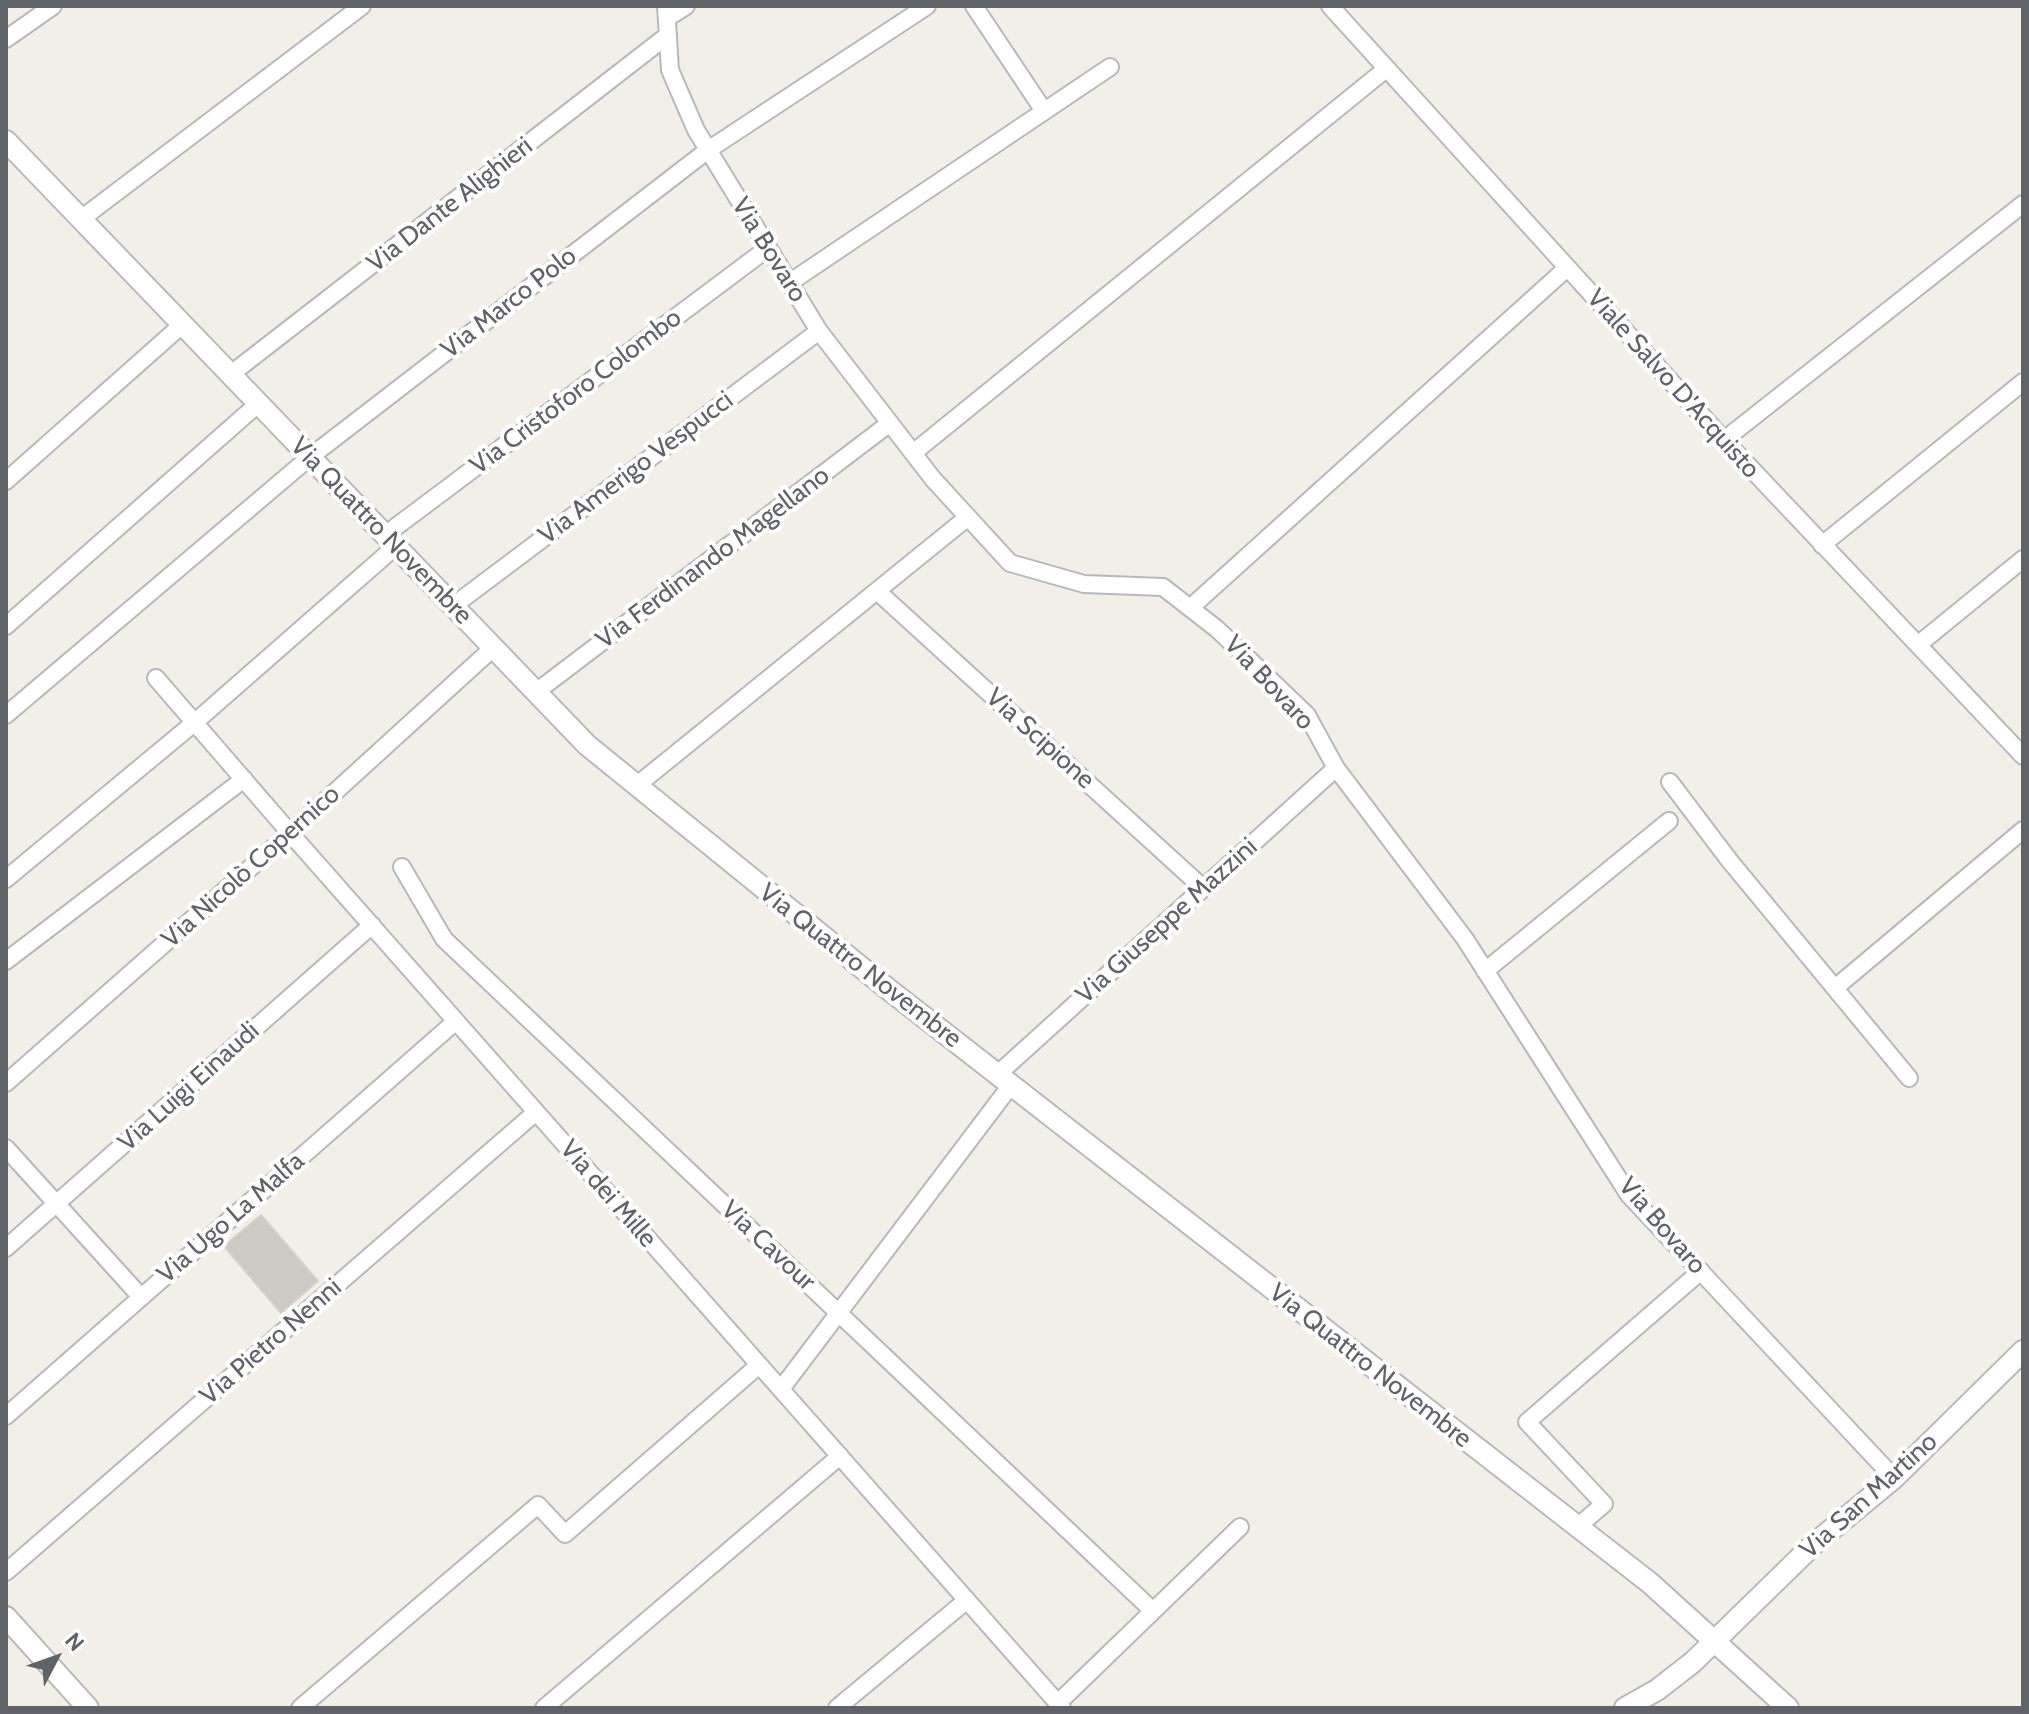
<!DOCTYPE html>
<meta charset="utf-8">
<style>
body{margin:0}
#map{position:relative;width:2029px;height:1714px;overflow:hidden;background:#f1efe8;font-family:Cabin,sans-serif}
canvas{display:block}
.frame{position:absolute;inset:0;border:8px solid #5f6368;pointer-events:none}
.north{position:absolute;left:16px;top:1618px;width:80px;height:80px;-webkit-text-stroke:6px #fff;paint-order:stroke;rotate:49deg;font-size:22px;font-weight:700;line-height:32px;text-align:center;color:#5f6368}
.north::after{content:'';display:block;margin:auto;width:28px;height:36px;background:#5f6368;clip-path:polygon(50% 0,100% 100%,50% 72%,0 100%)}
</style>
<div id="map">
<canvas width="2029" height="1714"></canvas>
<div class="frame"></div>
<div class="north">N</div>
</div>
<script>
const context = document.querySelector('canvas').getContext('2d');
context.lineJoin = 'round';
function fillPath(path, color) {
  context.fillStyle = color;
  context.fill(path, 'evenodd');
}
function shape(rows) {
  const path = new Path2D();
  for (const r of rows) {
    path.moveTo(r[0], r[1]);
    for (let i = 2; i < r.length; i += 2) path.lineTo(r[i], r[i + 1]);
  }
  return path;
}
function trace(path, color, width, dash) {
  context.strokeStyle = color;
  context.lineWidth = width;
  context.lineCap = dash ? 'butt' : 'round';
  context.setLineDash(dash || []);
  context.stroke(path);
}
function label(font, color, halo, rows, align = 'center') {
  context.font = font + ' Cabin,sans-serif';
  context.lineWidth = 8;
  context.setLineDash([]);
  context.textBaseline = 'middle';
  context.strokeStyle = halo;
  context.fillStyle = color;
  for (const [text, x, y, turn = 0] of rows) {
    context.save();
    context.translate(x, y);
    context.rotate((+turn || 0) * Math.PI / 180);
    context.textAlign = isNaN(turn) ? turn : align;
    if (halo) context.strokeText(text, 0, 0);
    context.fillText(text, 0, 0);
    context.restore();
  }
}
const building = shape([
 [261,1215,318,1281,281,1313,224,1246,261,1215]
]);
fillPath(building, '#cccac5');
trace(building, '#d6d1c6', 2);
const minor = shape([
 [666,6,670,70,696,130,819,331,933,479,1010,563,1084,584,1163,587,1217,629,1307,715,1336,768,1465,939,1629,1195,1894,1478],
 [974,6,1044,111],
 [1330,6,1724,440,2023,756],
 [667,18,686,6],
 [6,39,53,6],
 [81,219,362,6],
 [789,283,1110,67],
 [231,374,668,35],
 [1724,440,2023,204],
 [913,453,1386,69],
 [6,481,183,324],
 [385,535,768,248],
 [1822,545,2023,382],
 [877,591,1203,888],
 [453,606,819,331],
 [1190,608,1567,268],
 [6,626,259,403],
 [1919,644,2023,559],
 [156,678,290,833,1062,1708],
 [536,692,890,423],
 [6,715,310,457,708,150,927,6],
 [1670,782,1729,860,1909,1078],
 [636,786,968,517],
 [402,867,444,939,1153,1611],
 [6,879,194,723,396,546],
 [6,961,244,779],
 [1485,971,1669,821],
 [1835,988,2023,830],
 [998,1074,1336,768],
 [6,1083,290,833,493,648],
 [6,1148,141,1297],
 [6,1248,372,925],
 [781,1389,1011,1085],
 [6,1416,456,1021],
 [1576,1528,1604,1504,1527,1422,1701,1271],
 [6,1572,536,1112],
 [1058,1703,1240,1527],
 [300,1708,538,1505,565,1534,759,1365],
 [544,1708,840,1456],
 [837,1708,967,1600]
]);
const tertiary = shape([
 [6,141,587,745,888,989,1650,1583,1788,1708],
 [6,1617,88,1708],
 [1625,1708,1657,1690,1693,1662,1814,1544,1894,1478,2023,1351]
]);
trace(minor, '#b5b8bc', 20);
trace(tertiary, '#b5b8bc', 24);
trace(minor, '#fff', 16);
trace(tertiary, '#fff', 20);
label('26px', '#5f6368', '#fff', [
 ["Via Dante Alighieri",450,205,-38],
 ["Via Bovaro",769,250,58],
 ["Via Marco Polo",509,303,-38],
 ["Viale Salvo D'Acquisto",1673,384,48],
 ["Via Cristoforo Colombo",576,392,-37],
 ["Via Amerigo Vespucci",636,468,-37],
 ["Via Quattro Novembre",381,531,46],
 ["Via Ferdinando Magellano",713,558,-37],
 ["Via Bovaro",1269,683,47],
 ["Via Scipione",1040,739,42],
 ["Via Nicolò Copernico",251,867,-42],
 ["Via Giuseppe Mazzini",1167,921,-42],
 ["Via Quattro Novembre",860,966,38],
 ["Via Luigi Einaudi",189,1087,-42],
 ["Via dei Mille",608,1194,49],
 ["Via Ugo La Malfa",231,1218,-41],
 ["Via Bovaro",1662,1226,49],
 ["Via Cavour",768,1246,43],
 ["Via Pietro Nenni",271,1342,-41],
 ["Via Quattro Novembre",1370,1366,38],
 ["Via San Martino",1869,1496,-42]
]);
</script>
